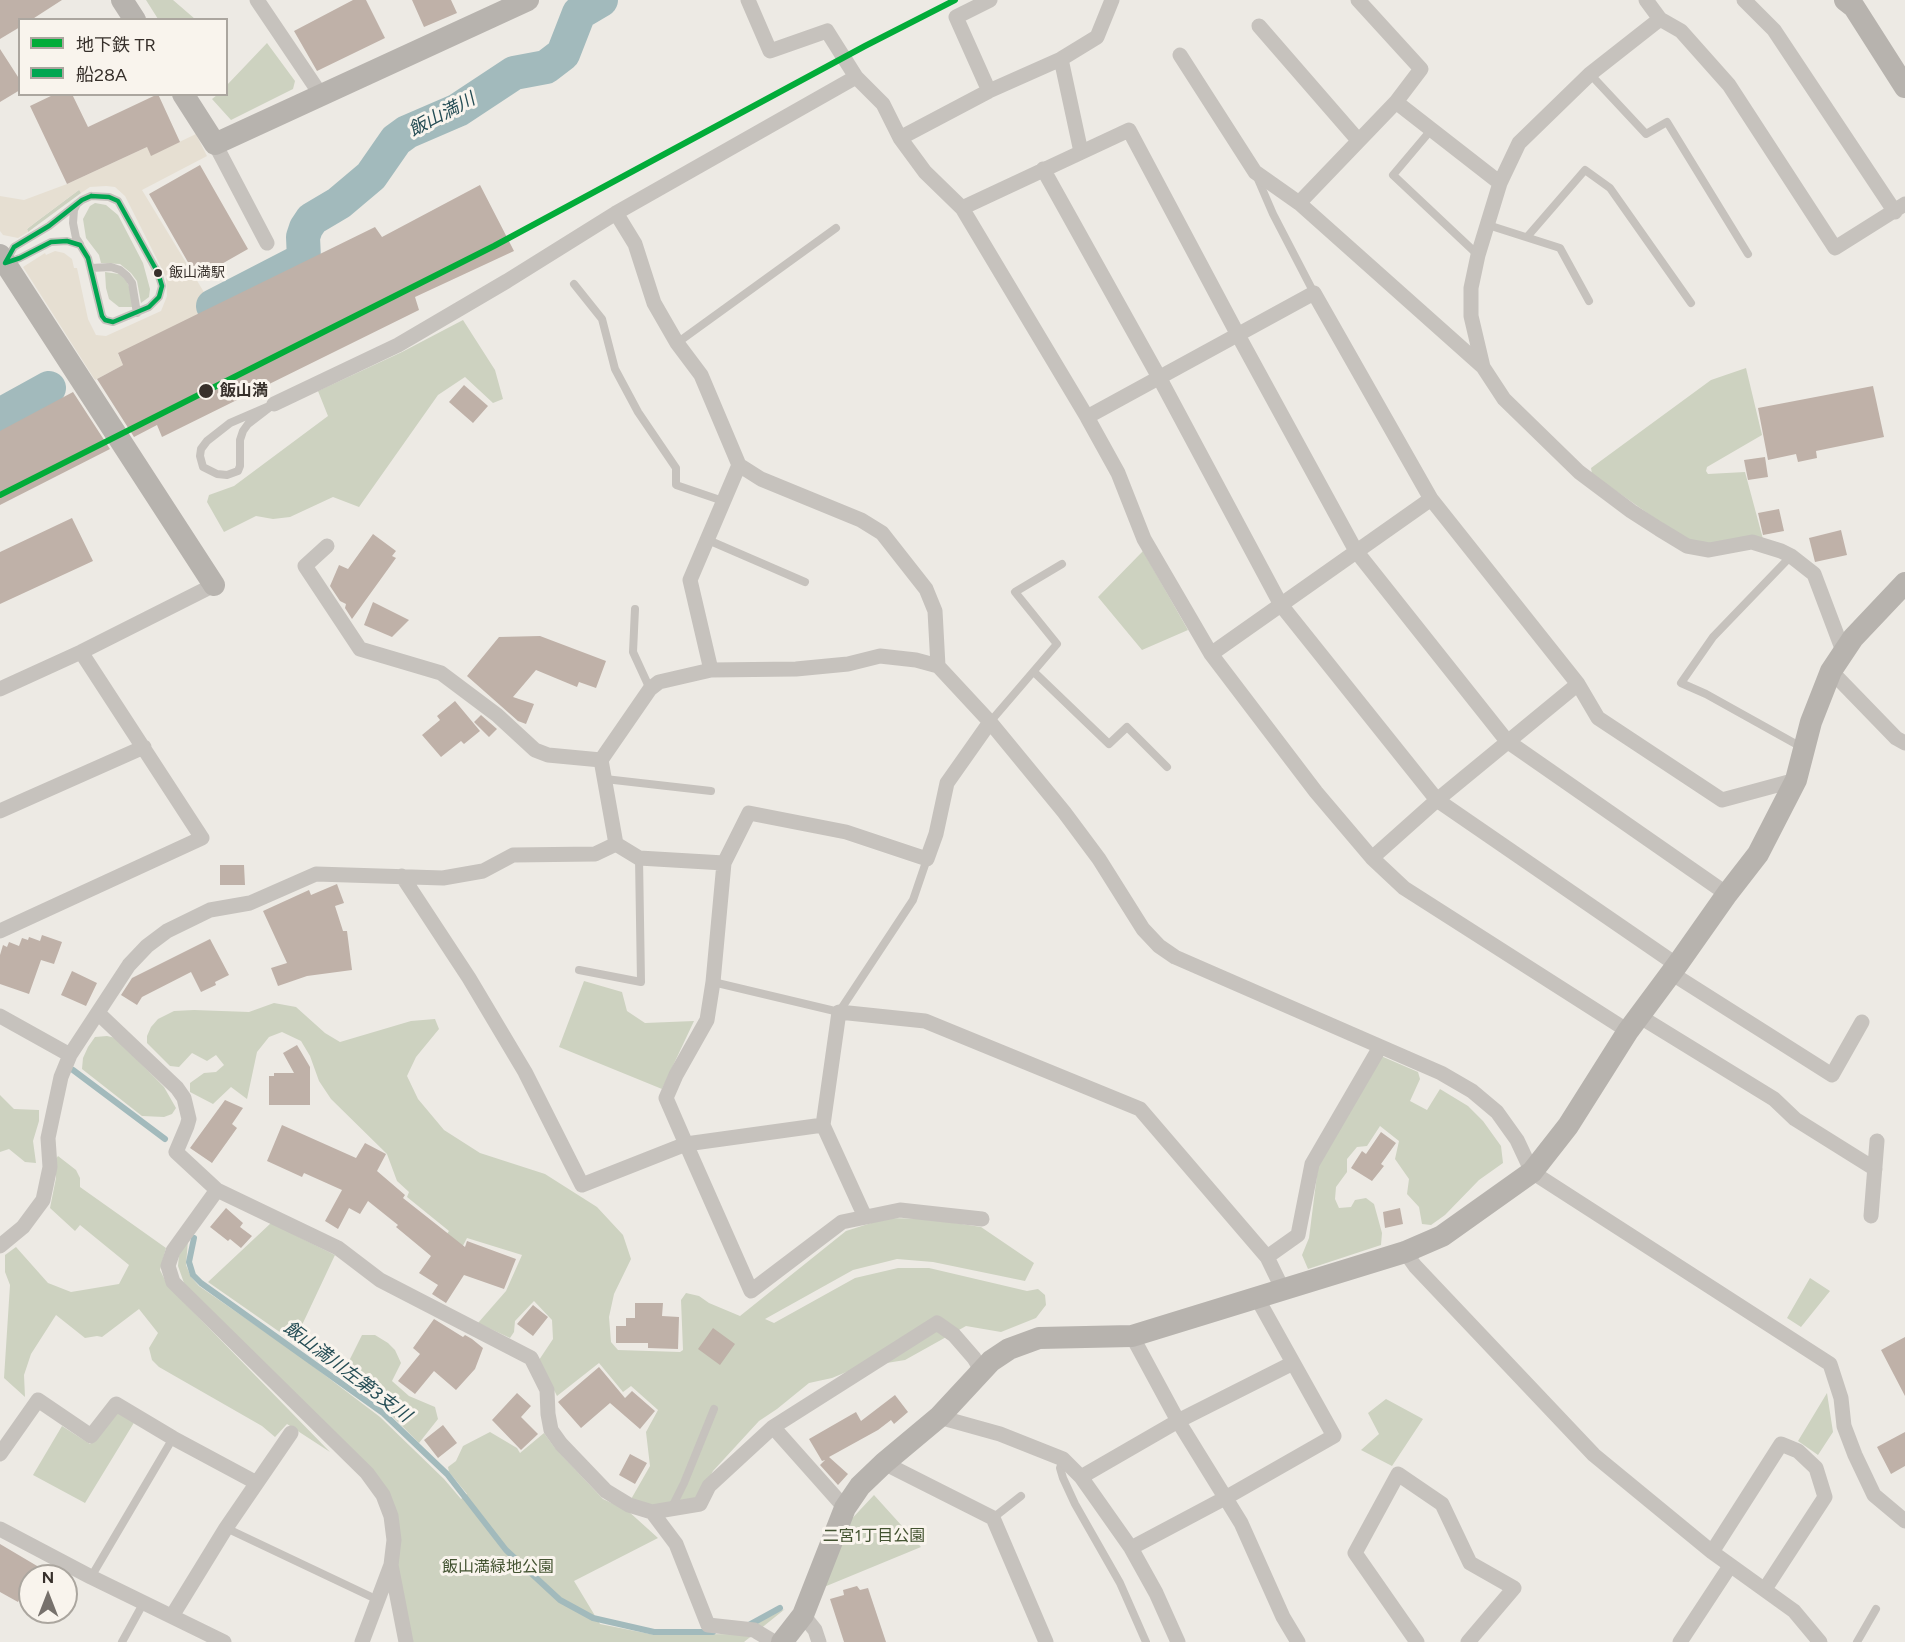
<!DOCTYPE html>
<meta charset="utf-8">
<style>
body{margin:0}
#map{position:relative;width:1905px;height:1642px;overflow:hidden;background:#edeae4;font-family:Figtree,"Noto Sans JP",sans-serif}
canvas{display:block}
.legend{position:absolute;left:18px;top:18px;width:210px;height:78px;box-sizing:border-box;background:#f9f4ed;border:2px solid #aba69f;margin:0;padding:8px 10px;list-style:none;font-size:18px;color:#37302b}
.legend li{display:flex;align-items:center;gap:12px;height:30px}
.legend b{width:30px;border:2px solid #aba69f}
.north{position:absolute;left:18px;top:1564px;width:60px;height:60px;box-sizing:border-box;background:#f9f4ed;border:2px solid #aba69f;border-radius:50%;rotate:0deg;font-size:16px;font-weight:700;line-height:24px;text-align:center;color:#37302b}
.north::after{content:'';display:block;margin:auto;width:21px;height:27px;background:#77716c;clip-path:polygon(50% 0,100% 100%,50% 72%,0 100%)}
</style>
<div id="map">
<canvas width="1905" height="1642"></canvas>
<ul class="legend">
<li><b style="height:8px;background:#02ac39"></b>地下鉄 TR</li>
<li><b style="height:8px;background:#00a651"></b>船28A</li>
</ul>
<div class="north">N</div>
</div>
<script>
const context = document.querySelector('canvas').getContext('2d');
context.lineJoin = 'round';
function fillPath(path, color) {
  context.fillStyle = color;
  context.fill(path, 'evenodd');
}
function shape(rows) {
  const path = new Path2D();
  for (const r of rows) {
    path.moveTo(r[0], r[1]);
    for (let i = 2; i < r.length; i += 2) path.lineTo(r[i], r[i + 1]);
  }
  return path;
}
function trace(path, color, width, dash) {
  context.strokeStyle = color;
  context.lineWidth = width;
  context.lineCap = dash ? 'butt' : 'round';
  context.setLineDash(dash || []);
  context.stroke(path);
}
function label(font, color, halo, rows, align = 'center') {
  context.font = font + ' Figtree,"Noto Sans JP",sans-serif';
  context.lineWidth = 6;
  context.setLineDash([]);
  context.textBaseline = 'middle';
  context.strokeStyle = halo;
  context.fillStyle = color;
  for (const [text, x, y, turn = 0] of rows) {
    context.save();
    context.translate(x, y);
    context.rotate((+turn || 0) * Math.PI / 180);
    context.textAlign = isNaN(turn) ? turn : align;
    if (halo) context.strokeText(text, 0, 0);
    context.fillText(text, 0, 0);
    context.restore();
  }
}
fillPath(shape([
 [146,0,173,0,195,19,158,19],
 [267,43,295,81,293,89,231,120,212,99,217,95,226,94,227,85],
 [80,189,81,193,28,232,27,229,36,222],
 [95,203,106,205,118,215,143,263,150,289,149,297,141,303,137,281,131,273,120,264,101,263,99,255,86,238,83,219,90,206],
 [105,272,119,274,126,280,132,293,132,307,119,307,109,299,106,288],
 [463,320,495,370,503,399,493,403,465,377,438,395,359,507,333,497,290,517,273,519,256,516,224,532,207,502,209,495,234,486,328,416,318,391,402,352],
 [1746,368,1762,435,1707,467,1706,471,1708,474,1745,472,1763,539,1711,544,1687,541,1592,474,1591,468,1711,380],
 [1143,551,1188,630,1142,650,1098,597],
 [584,981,622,992,627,1011,645,1023,694,1021,662,1089,559,1047],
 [274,1003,296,1007,325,1033,340,1042,411,1021,435,1019,439,1029,416,1057,407,1076,418,1099,444,1130,480,1153,545,1174,597,1207,623,1235,631,1259,614,1294,609,1317,611,1342,618,1350,680,1352,683,1350,681,1300,686,1293,699,1296,709,1303,740,1316,846,1231,887,1218,929,1219,981,1227,1034,1263,1025,1281,933,1262,897,1259,853,1270,765,1319,774,1323,855,1278,898,1268,929,1268,1027,1291,1038,1289,1045,1295,1046,1305,1036,1318,1001,1332,966,1326,905,1360,856,1368,832,1378,809,1383,777,1409,759,1421,713,1471,698,1500,672,1509,630,1501,650,1466,646,1432,658,1410,631,1386,623,1392,599,1363,557,1396,539,1360,553,1339,552,1320,534,1301,515,1321,514,1332,510,1338,478,1323,506,1291,522,1255,467,1238,454,1263,434,1252,449,1231,407,1197,409,1192,397,1181,387,1154,331,1099,319,1081,310,1056,301,1041,282,1032,269,1037,257,1052,247,1099,231,1087,213,1104,190,1092,190,1083,204,1073,216,1072,224,1065,216,1055,207,1061,192,1053,179,1067,170,1066,147,1043,147,1036,151,1027,158,1019,174,1011,194,1010,249,1012],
 [107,1036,116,1038,164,1087,176,1108,172,1114,164,1117,142,1116,82,1069,83,1058,88,1047,95,1037],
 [1381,1056,1418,1072,1420,1079,1410,1101,1427,1110,1440,1089,1468,1106,1483,1121,1501,1146,1503,1163,1479,1180,1445,1215,1431,1225,1422,1224,1419,1207,1407,1194,1409,1179,1395,1159,1399,1141,1380,1126,1367,1146,1357,1147,1347,1159,1347,1172,1336,1187,1335,1199,1339,1208,1351,1207,1355,1200,1366,1198,1374,1204,1382,1233,1381,1245,1308,1269,1302,1255,1309,1238,1318,1167],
 [0,1095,14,1109,39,1110,39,1121,33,1141,36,1163,25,1162,9,1149,0,1152],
 [58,1156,76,1170,80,1178,80,1187,166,1248,160,1270,168,1286,330,1452,287,1424,275,1437,262,1426,159,1367,152,1360,149,1348,158,1333,139,1309,102,1337,97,1336,85,1338,56,1315,31,1354,24,1375,25,1397,4,1378,10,1285,5,1272,5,1255,16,1247,48,1283,71,1292,119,1284,129,1265,80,1225,75,1231,50,1208,56,1178,55,1160],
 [271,1223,335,1255,294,1342,208,1282],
 [188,1240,186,1265,191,1277,199,1286,297,1354,380,1417,444,1479,461,1499,467,1494,449,1472,448,1467,456,1461,463,1446,490,1432,517,1448,520,1453,544,1433,555,1448,603,1499,627,1510,658,1538,574,1581,600,1624,655,1635,733,1634,785,1609,744,1642,413,1642,396,1560,397,1514,184,1283,178,1266,179,1254],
 [1810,1278,1830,1291,1801,1327,1787,1318],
 [362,1335,375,1335,388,1343,395,1350,401,1363,392,1381,409,1396,435,1407,438,1419,419,1443,386,1410,341,1377],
 [1827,1393,1833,1432,1818,1455,1798,1441],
 [1386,1399,1423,1419,1392,1466,1361,1450,1379,1434,1368,1413],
 [119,1412,135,1421,85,1503,33,1475,62,1426,90,1444],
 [874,1495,921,1547,824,1587,845,1526]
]), '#cdd2c0');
fillPath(shape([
 [196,134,207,156,142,190,213,307,118,354,123,365,95,380,23,267,45,253,46,255,55,251,64,253,72,259,74,268,77,268,88,319,96,335,106,336,161,311,167,296,166,277,125,196,115,187,106,186,90,187,81,193,79,190,36,222,27,229,28,232,18,238,3,235,0,231,0,196,24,200,67,184,147,147,152,155]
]), '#e6dfd2');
trace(shape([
 [73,1070,165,1139],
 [194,1238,189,1262,193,1275,201,1283,383,1413,447,1474,506,1550,560,1600,593,1618,654,1632,713,1632],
 [749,1625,780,1608]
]), '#a2babc', 6);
trace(shape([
 [213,306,304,259,303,237,306,228,312,219,339,203,371,176,396,140,407,132,458,110,514,73,546,67,563,54,579,13,601,0],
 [0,415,49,388]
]), '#a2babc', 34);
fillPath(shape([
 [0,0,62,0,31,20,20,20,20,27,0,39],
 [353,0,366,0,385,38,317,71,294,31],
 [412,0,451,0,457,13,424,27],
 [0,49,20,80,20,90,0,102],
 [55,94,72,94,88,127,158,94,180,142,151,156,147,147,67,184,30,106],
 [200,165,248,249,197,278,149,194],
 [480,185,514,251,415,297,419,310,162,437,157,425,134,437,97,379,123,365,118,353,375,227,382,237],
 [464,385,488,406,473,423,449,402],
 [1873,386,1884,437,1816,451,1817,458,1798,462,1796,454,1768,460,1758,408],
 [73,392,110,449,0,505,0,431],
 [1765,457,1768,477,1748,480,1744,460],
 [1779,509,1784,531,1763,535,1758,513],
 [72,518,93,561,0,604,0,552],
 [1841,530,1847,555,1815,562,1809,538],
 [373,534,396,551,392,556,396,558,352,619,345,608,346,604,340,601,330,586,339,565,348,569],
 [373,602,409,620,392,637,364,625],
 [540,636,606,661,596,688,579,682,577,687,536,670,513,697,534,704,526,724,518,721,467,676,499,637],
 [455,701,480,731,464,744,461,741,441,757,422,735,440,720,437,716],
 [481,715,497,729,489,737,474,722],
 [220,865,244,865,245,885,220,885],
 [337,884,344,903,335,906,343,931,347,931,352,970,307,976,278,986,271,968,287,963,263,911,309,890,311,895],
 [42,935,62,942,54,964,41,960,29,994,0,984,0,955,3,945,7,947,9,942,19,946,22,938,28,940,29,937,40,941],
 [210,939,229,975,215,982,216,985,201,992,191,972,142,997,137,1005,121,995,132,978],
 [72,971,97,983,86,1006,61,995],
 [297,1045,310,1067,310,1105,269,1105,269,1076,274,1076,274,1073,294,1073,283,1053],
 [225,1100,243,1108,232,1124,237,1128,212,1163,190,1148],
 [282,1125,356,1158,365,1143,386,1154,377,1171,405,1195,403,1198,465,1247,467,1241,516,1259,504,1289,464,1275,446,1303,432,1294,438,1285,419,1273,431,1256,396,1227,398,1225,368,1201,360,1214,349,1208,338,1229,325,1221,342,1190,304,1173,302,1177,267,1161],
 [1381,1132,1396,1143,1381,1164,1384,1166,1372,1181,1351,1168,1362,1151,1366,1154],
 [226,1208,243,1223,240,1227,252,1236,241,1248,230,1239,228,1241,210,1227],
 [1400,1208,1403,1224,1385,1228,1383,1212],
 [635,1303,663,1303,662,1316,679,1317,678,1349,648,1348,648,1343,616,1343,616,1326,626,1326,626,1318,635,1318],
 [533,1305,548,1317,533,1336,517,1324],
 [434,1319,463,1337,465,1335,472,1339,483,1348,475,1369,456,1390,434,1371,415,1394,398,1381,420,1354,413,1348],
 [713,1328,735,1344,720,1365,698,1349],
 [1905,1337,1905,1396,1881,1350],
 [599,1367,625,1398,632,1391,655,1411,640,1429,610,1403,581,1428,558,1402],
 [517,1393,531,1406,521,1417,538,1434,521,1450,492,1420],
 [895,1395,908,1412,894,1424,891,1420,878,1430,829,1457,848,1474,838,1485,820,1465,825,1460,822,1461,809,1439,856,1412,861,1421],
 [443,1425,457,1443,438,1458,424,1440],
 [1905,1432,1905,1466,1891,1474,1877,1447],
 [630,1454,647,1463,635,1484,619,1475],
 [0,1544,54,1576,30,1576,30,1603,20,1598,18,1602,0,1592],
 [857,1586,860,1590,868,1588,886,1642,844,1642,830,1599,844,1595,843,1590]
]), '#bfb1a8');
trace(shape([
 [1590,74,1646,134,1667,122,1748,254],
 [1431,130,1393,175,1478,255],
 [1257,177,1273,214,1314,293],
 [91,196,109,197,118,201,158,273,162,286,159,297,149,307,113,322,105,320,102,316,88,258,80,245,67,241,51,242,20,258,5,263,14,247,49,226,82,200,91,196],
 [77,204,74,210,73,223,76,238,80,244],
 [1488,225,1560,248,1589,301],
 [1527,237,1585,170,1610,188,1691,303],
 [91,268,111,267,120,270,127,276,132,283,137,313],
 [574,284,602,319,615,369,638,412,676,468,676,485,723,501],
 [677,343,836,228],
 [274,404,248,424,243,431,240,440,240,466,238,471,227,475,217,474,203,467,200,456,201,449,207,441,230,423,274,404],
 [708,540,805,582],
 [1791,556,1713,637,1681,683,1706,694,1803,748],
 [635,609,633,652,650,689],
 [1034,672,1109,744,1127,727,1167,767],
 [990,722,1057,644,1015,592,1062,564],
 [605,779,711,791],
 [579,970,641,982,639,858],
 [713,982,839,1012,913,900,927,859],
 [1063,1459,1060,1468,1063,1478,1075,1504,1120,1583,1146,1642],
 [671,1509,684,1483,714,1409],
 [993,1518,1021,1496],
 [226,1528,378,1600],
 [91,1577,173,1438],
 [122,1642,144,1602],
 [1857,1642,1876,1609]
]), '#c6c2bd', 8);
trace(shape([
 [257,0,321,95],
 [1358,0,1421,69,1396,102,1500,183],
 [1646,0,1660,19,1681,31,1729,85,1835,248,1905,204],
 [1744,0,1774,30,1895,212],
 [1660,19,1590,74,1519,143,1500,183,1478,255,1471,288,1471,316,1483,367,1504,399,1579,472,1631,511,1659,529,1687,546,1709,550,1752,542,1781,551,1791,556,1814,574,1843,651],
 [1259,26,1358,140],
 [1180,55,1255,172,1299,203,1483,367],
 [1061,59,1081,152],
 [856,77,883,104,900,138,925,172,962,208,1087,417,1118,473,1144,539,1211,654,1316,792,1372,858,1404,888,1628,1031],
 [989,91,956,17,990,0],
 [900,138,989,91,1061,59,1097,37,1112,0],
 [215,144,267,243],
 [1043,169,1160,379,1281,605,1437,800,1677,965],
 [1299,203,1396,102],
 [962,208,1129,130,1238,335,1356,551,1507,741,1727,894],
 [616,213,635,244,654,303,677,343,701,375,739,465,761,479,861,520,882,533,926,589,935,611,938,666],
 [274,404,398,345,507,281,616,213,856,77,827,31,770,51,748,0],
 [1087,417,1314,293,1431,499,1578,684,1598,718,1722,800,1796,780],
 [327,546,305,566,360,649,441,673,497,715,535,750,548,755,601,760],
 [1211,654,1431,499],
 [711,670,690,580,739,465],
 [1831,671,1896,738,1905,743],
 [0,689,81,652,214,585],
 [0,811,144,747],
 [1372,858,1437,800,1578,684],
 [724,863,749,813,846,832,927,859,936,834,947,783,990,722],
 [402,876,469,978,525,1072,582,1185,686,1144,666,1098,676,1075,707,1020,713,982,724,863,639,858,616,844],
 [0,931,202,838,81,652],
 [1671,973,1832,1075,1862,1022],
 [98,1013,177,1088,184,1098,189,1119,187,1126,176,1152,217,1190,338,1248,380,1280,531,1358,547,1390,548,1414,551,1430,561,1444,606,1491,629,1505,652,1512,676,1544,708,1625,754,1630,774,1642],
 [0,1016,70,1055],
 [1639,1016,1774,1099,1795,1119,1875,1169],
 [823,1125,839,1012,925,1021,1140,1109,1267,1257,1283,1290],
 [217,1190,173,1251,168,1266,173,1282,367,1473,383,1495,391,1516,394,1540,391,1565,362,1642],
 [1871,1216,1877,1141],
 [865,1217,823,1125,686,1144,751,1291,842,1222,900,1210,982,1219],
 [0,1246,23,1227,43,1200,50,1167,48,1138,61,1077,70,1055,129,965,147,946,167,931,210,910,250,903,316,874,443,878,483,871,513,855,595,854,616,844,601,760,650,689,659,682,711,670,796,669,848,664,880,656,916,660,938,666,990,722,1064,812,1099,859,1143,929,1159,946,1175,957,1441,1073,1472,1091,1497,1112,1517,1140,1532,1172,1830,1364,1841,1398,1844,1426,1855,1455,1874,1495,1905,1521],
 [1405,1252,1415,1266,1594,1455,1712,1552,1794,1611,1820,1642],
 [1267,1257,1298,1235,1312,1164,1380,1047],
 [1132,1336,1178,1421,1241,1523,1283,1617,1298,1642],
 [939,1417,1000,1434,1063,1459,1081,1477,1131,1548,1156,1593,1178,1642],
 [773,1427,937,1323,954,1335,974,1358,981,1370],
 [0,1454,38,1400,91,1436,116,1404,173,1438,255,1482],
 [884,1463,993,1518,1046,1642],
 [1081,1477,1178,1421,1293,1363],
 [652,1512,700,1504,709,1486,773,1427,845,1508],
 [0,1529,91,1577,224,1642],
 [1131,1548,1227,1497,1334,1436,1257,1298],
 [1712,1552,1781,1444,1798,1451,1816,1468,1825,1497,1765,1589],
 [391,1565,406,1642],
 [803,1615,815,1630,819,1642],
 [172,1616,226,1528,291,1433],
 [1417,1642,1355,1553,1398,1474,1442,1504,1470,1563,1514,1588,1468,1642],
 [1680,1642,1730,1566]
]), '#c6c2bd', 15);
trace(shape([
 [122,0,135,20],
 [1845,0,1854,7,1905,87],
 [183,94,215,144,528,0],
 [0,255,214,585],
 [782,1642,803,1615,845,1508,860,1486,884,1463,939,1417,991,1361,1009,1349,1039,1338,1132,1336,1405,1252,1442,1236,1532,1172,1568,1126,1628,1031,1677,965,1727,894,1758,854,1796,780,1811,722,1831,671,1853,638,1905,583]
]), '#b7b3ae', 22);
trace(shape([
 [91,196,109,197,118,201,158,273,162,286,159,297,149,307,113,322,105,320,102,316,88,258,80,245,67,241,51,242,20,258,5,263,14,247,49,226,82,200,91,196]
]), '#00a651', 4.5);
trace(shape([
 [0,495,494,246,865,46,955,0]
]), '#02ac39', 6);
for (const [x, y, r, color] of [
 [158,273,5,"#37302b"],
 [206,391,8,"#37302b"]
]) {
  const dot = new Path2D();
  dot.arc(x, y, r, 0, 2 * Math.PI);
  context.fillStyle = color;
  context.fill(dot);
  trace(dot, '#f9f4ed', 2);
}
label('14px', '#37302b', '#f9f4ed', [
 ["飯山満駅",169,273]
], 'left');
label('bold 16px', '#37302b', '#f9f4ed', [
 ["飯山満",220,391]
], 'left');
label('16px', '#435331', '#f9f4ed', [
 ["二宮1丁目公園",874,1536],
 ["飯山満緑地公園",498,1567]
]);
label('italic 18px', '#254d55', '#f9f4ed', [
 ["飯山満川",442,115,-28],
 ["飯山満川左第3支川",347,1372,37]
]);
</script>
